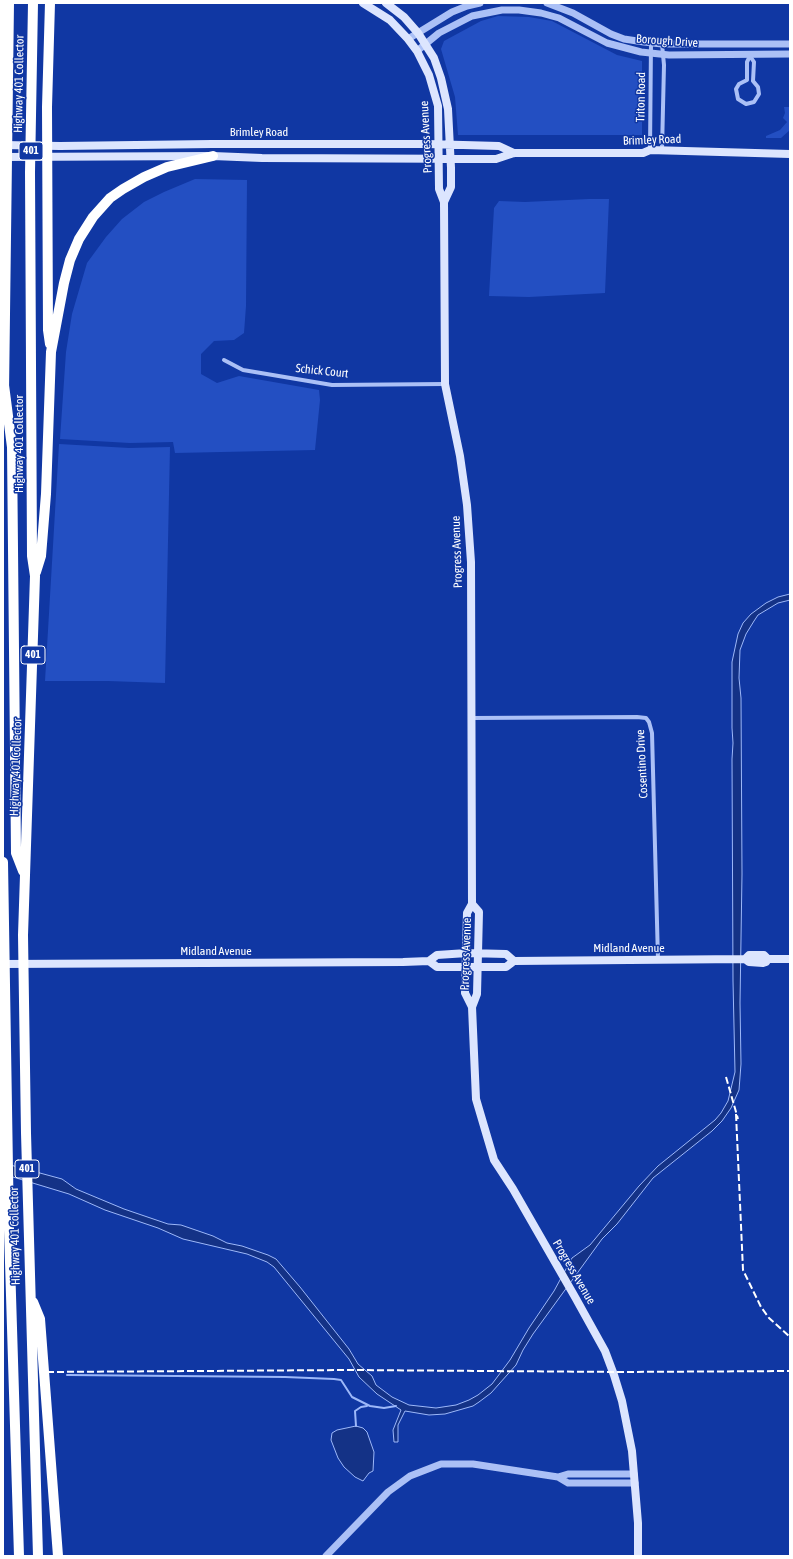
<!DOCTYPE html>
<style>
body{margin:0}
#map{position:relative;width:793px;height:1559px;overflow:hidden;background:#1037a3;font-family:"Asap Condensed",sans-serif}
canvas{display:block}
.frame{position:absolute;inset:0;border:4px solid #fff;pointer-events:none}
</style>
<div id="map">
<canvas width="793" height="1559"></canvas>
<div class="frame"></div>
</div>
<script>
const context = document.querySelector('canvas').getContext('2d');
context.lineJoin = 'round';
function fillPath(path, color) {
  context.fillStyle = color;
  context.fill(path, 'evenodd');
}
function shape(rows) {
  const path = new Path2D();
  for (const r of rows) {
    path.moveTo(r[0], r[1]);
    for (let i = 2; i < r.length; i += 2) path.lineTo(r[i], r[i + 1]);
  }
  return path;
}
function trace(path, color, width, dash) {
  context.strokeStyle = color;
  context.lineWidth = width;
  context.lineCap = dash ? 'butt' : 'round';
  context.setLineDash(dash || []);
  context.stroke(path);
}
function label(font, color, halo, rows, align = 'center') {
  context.font = font + ' "Asap Condensed",sans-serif';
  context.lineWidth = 3;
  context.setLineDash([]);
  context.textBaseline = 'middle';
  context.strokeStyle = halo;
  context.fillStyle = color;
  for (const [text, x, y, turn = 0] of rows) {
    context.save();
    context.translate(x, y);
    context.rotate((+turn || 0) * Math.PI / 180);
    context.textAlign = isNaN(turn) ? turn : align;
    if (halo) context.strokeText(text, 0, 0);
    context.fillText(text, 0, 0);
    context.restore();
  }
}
fillPath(shape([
 [498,16,529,17,552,21,617,55,642,61,642,135,458,135,455,97,441,49,444,41,481,21],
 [784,107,790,107,790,130,781,138,766,138,766,136,780,130,787,122,783,118,785,113],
 [195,179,247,180,246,306,244,333,234,340,214,341,201,354,201,374,217,383,239,376,319,390,320,400,315,450,175,453,173,442,130,443,60,439,66,352,72,314,87,263,106,237,122,219,144,202,164,192],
 [589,199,609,199,605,293,529,297,489,296,494,208,499,201,525,202],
 [59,444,129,448,170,447,165,683,108,681,45,681]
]), '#234fc2');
const water = shape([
 [790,594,790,600,778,603,758,615,754,621,746,634,740,650,739,678,741,698,742,874,740,1003,741,1064,739,1090,731,1108,722,1121,712,1131,653,1178,617,1224,602,1239,533,1334,523,1350,516,1365,491,1393,479,1402,473,1406,445,1414,429,1415,405,1411,398,1425,398,1442,394,1442,393,1430,401,1410,377,1394,359,1377,349,1359,274,1267,267,1262,247,1254,183,1239,158,1228,105,1210,69,1194,3,1174,3,1163,62,1179,76,1189,124,1209,168,1224,181,1225,213,1236,227,1243,242,1246,268,1255,276,1259,300,1287,349,1349,358,1364,372,1376,376,1385,392,1397,409,1405,436,1408,456,1405,469,1400,478,1395,492,1384,510,1360,529,1328,554,1291,572,1258,590,1245,639,1186,658,1166,715,1120,721,1113,728,1101,735,1072,733,981,732,759,733,743,732,728,732,662,738,634,743,623,751,614,766,603,778,597,790,594],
 [356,1426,363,1428,367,1432,374,1452,373,1471,369,1473,363,1481,355,1477,344,1467,338,1458,331,1440,332,1433,337,1430,356,1426]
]);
fillPath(water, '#143286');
trace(water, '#9db8f9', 1);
trace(shape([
 [67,1375,285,1377,334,1379,341,1380,352,1397,370,1406,384,1408,396,1406],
 [356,1426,355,1411,361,1407,367,1406]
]), '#9db8f9', 2);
trace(shape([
 [662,44,664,65,662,150],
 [750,56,754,62,753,81,758,87,759,94,754,102,746,104,738,99,736,89,739,84,747,80,747,62,750,56],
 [650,150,651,43],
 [224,360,243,370,332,385,445,384],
 [472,718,637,717,646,718,649,722,652,733,658,960]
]), '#abc0f6', 4);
trace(shape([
 [547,3,573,13,611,34,624,39,644,42,662,44,790,44],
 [408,39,452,12,467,6,480,3],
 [417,51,439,33,472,16,502,10,519,10,541,13,559,18,607,43,641,52,669,55,790,54],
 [558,1477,568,1474,634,1474],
 [326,1556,388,1492,410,1476,441,1464,473,1464,558,1477,568,1483,635,1483]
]), '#abc0f6', 7);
trace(shape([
 [363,3,390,20,408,39,417,51,429,75,438,106,439,189,444,202,445,384,460,456,467,505,471,562,472,904,467,913,465,993,472,1007,476,1099,494,1160,513,1189,575,1297,605,1351,614,1375,622,1401,632,1451,638,1523,638,1556],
 [386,3,404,17,418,33,434,58,441,78,448,109,451,168,451,187,444,202],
 [3,145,60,146,212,144,427,144,499,146,514,153],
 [3,157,213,156,262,158,496,159,514,153,643,153,650,150,790,154],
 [745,959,749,955,764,955,768,959,790,959],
 [429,961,437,967,506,967,514,961,745,959,749,962,763,963,766,962,768,959],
 [3,964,403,962,429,961,437,955,467,953,506,954,514,961],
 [472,1007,477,994,479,912,472,904]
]), '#dce5fe', 8);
trace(shape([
 [33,3,30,172,32,556,35,576,23,935,26,1133,38,1556],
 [50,344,48,330,47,107,50,3],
 [4,385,12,447,16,853,23,871],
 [4,392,9,3],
 [36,572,41,556,46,494,51,352,64,283,70,260,79,239,93,217,110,198,123,189,144,177,167,167,213,156],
 [3,862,9,1230,19,1556],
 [33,1302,40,1319,58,1556]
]), '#fff', 10);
trace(shape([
 [726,1077,738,1119],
 [736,1114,743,1270,761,1307,769,1318,790,1337],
 [47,1372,350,1370,623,1372,790,1371]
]), '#fff', 2, [7, 3]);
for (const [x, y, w] of [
 [31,151,24],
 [33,655,24],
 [27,1169,24]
]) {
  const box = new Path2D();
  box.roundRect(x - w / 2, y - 9, w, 18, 3);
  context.fillStyle = '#1037a3';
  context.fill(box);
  trace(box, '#fff', 1);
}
label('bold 11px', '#fff', null, [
 ["401",31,151],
 ["401",33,655],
 ["401",27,1169]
]);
label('12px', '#fff', '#1037a3', [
 ["Borough Drive",667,41,4],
 ["Highway 401 Collector",19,84,-89],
 ["Triton Road",641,97,-89],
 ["Brimley Road",259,132],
 ["Progress Avenue",426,137,-93],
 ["Brimley Road",652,140,-2],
 ["Schick Court",322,371,6],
 ["Highway 401 Collector",19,444,-90],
 ["Progress Avenue",457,552,-92],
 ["Cosentino Drive",642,764,-93],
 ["Highway 401 Collector",16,767,-88],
 ["Midland Avenue",629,948],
 ["Midland Avenue",216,951],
 ["Progress Avenue",466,954,-88],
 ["Highway 401 Collector",15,1236,-91],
 ["Progress Avenue",574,1272,60]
]);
</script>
